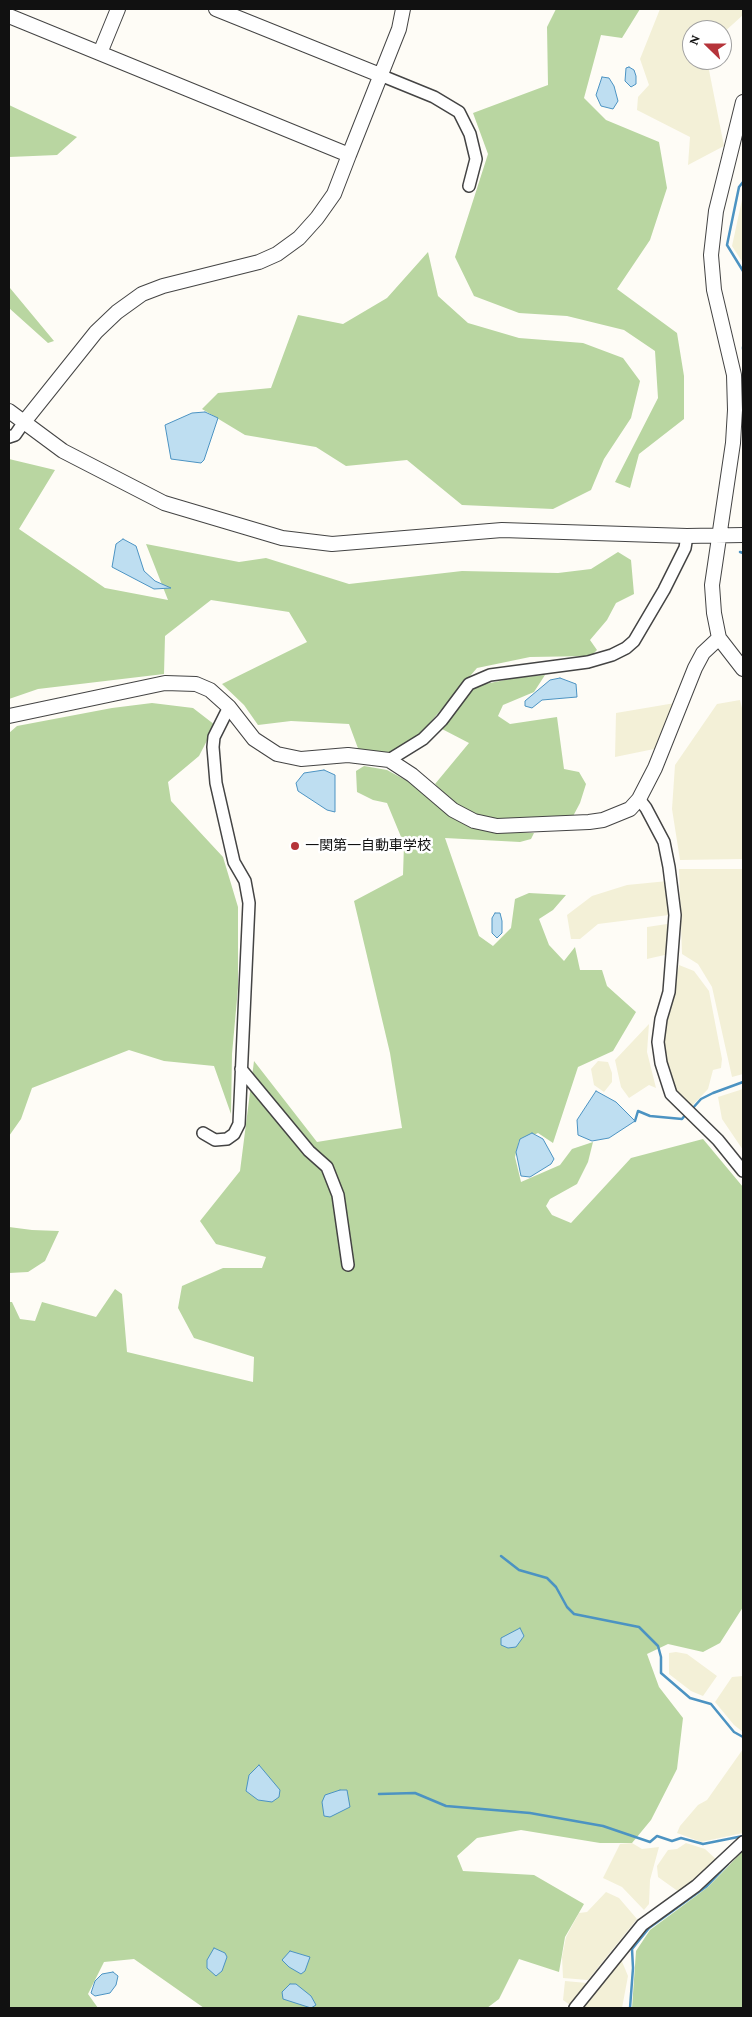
<!DOCTYPE html>
<meta charset="utf-8">
<style>
body{margin:0}
#map{position:relative;width:752px;height:2017px;overflow:hidden;background:#fefcf6;font-family:"Crimson Pro",serif}
canvas{display:block}
.frame{position:absolute;inset:0;border:10px solid #111;pointer-events:none}
.north{position:absolute;left:682px;top:20px;width:50px;height:50px;box-sizing:border-box;background:#fff;border:1px solid #a0a0a0;border-radius:50%;rotate:292deg;font-size:14px;font-weight:700;line-height:20px;text-align:center;color:#111}
.north::after{content:'';display:block;margin:auto;width:18px;height:22px;background:#b5343a;clip-path:polygon(50% 0,100% 100%,50% 72%,0 100%)}
</style>
<div id="map">
<canvas width="752" height="2017"></canvas>
<div class="frame"></div>
<div class="north">N</div>
</div>
<script>
const context = document.querySelector('canvas').getContext('2d');
context.lineJoin = 'round';
function fillPath(path, color) {
  context.fillStyle = color;
  context.fill(path, 'evenodd');
}
function shape(rows) {
  const path = new Path2D();
  for (const r of rows) {
    path.moveTo(r[0], r[1]);
    for (let i = 2; i < r.length; i += 2) path.lineTo(r[i], r[i + 1]);
  }
  return path;
}
function trace(path, color, width, dash) {
  context.strokeStyle = color;
  context.lineWidth = width;
  context.lineCap = dash ? 'butt' : 'round';
  context.setLineDash(dash || []);
  context.stroke(path);
}
function label(font, color, halo, rows, align = 'center') {
  context.font = font + ' "Crimson Pro","Noto Sans JP",serif';
  context.lineWidth = 5;
  context.setLineDash([]);
  context.textBaseline = 'middle';
  context.strokeStyle = halo;
  context.fillStyle = color;
  for (const [text, x, y, turn = 0] of rows) {
    context.save();
    context.translate(x, y);
    context.rotate((+turn || 0) * Math.PI / 180);
    context.textAlign = isNaN(turn) ? turn : align;
    if (halo) context.strokeText(text, 0, 0);
    context.fillText(text, 0, 0);
    context.restore();
  }
}
fillPath(shape([
 [660,9,743,9,743,15,722,34,722,30,692,30,692,60,707,60,724,146,688,165,690,137,637,110,638,97,649,85,640,59],
 [743,195,743,263,732,246],
 [740,700,743,712,743,859,680,860,672,809,675,765,717,704],
 [675,703,659,748,615,757,616,713],
 [679,869,743,869,743,1074,732,1077,712,987,698,964,682,954],
 [668,881,669,915,598,924,580,939,571,939,567,915,592,896,627,885],
 [667,924,670,928,669,954,647,959,647,927],
 [679,965,694,971,709,991,722,1059,721,1068,713,1070,708,1089,692,1106,673,1094,666,1070,662,1034],
 [649,1024,647,1052,656,1088,649,1085,629,1098,621,1087,615,1060],
 [598,1061,608,1062,612,1073,612,1082,604,1092,594,1085,591,1069],
 [743,1089,743,1150,722,1119,718,1097],
 [676,1652,687,1654,717,1676,703,1696,691,1691,669,1674,669,1653],
 [743,1676,743,1732,734,1725,715,1702,732,1677],
 [743,1749,743,1833,701,1842,677,1833,680,1826,698,1805,707,1800],
 [632,1843,642,1849,659,1847,650,1880,649,1904,644,1910,622,1887,603,1878,620,1844],
 [686,1843,705,1849,718,1861,704,1876,679,1892,658,1877,657,1866,668,1850,677,1849],
 [606,1892,619,1898,637,1919,588,1980,563,1978,562,1957,566,1937,579,1913,587,1912],
 [621,1959,628,1976,622,2008,583,2008],
 [565,1981,587,1983,570,2005,563,2000]
]), '#f3f0d7');
fillPath(shape([
 [556,9,640,9,622,38,601,35,584,98,606,120,659,142,667,188,650,240,617,289,677,333,684,376,684,419,639,454,630,488,615,482,658,398,655,351,624,330,567,316,519,313,474,296,455,257,488,154,473,113,548,85,547,27],
 [9,105,77,137,57,155,9,157],
 [428,252,438,296,468,323,519,338,583,343,623,358,640,381,631,418,604,459,591,490,553,509,462,505,407,460,346,466,316,447,245,435,202,409,218,393,271,388,298,315,343,324,387,298],
 [9,288,10,288,54,341,48,343,9,308],
 [9,459,55,470,19,529,105,588,168,600,146,544,239,562,266,558,349,584,462,571,558,573,591,569,618,552,631,560,634,594,616,603,607,620,590,640,597,650,591,656,530,657,477,668,421,733,390,752,371,754,359,751,349,724,291,721,258,725,244,705,222,684,307,642,289,612,211,600,165,636,164,674,38,689,9,699],
 [545,675,534,692,503,705,498,716,510,724,557,717,564,769,579,772,586,784,580,803,571,820,478,818,454,802,435,784,469,743,442,729,464,696,475,686,515,678],
 [152,703,193,708,215,725,199,756,168,782,171,801,223,857,238,907,238,988,232,1054,231,1114,214,1066,164,1061,129,1050,32,1088,21,1119,9,1136,9,733,17,726,112,708],
 [364,766,387,770,501,832,534,833,531,839,520,842,445,838,479,936,493,946,511,928,515,899,529,893,566,895,553,910,539,919,549,945,564,961,575,947,580,970,602,970,607,986,636,1012,613,1051,578,1067,553,1143,538,1133,519,1141,515,1157,521,1182,560,1165,572,1149,593,1142,588,1162,577,1184,550,1199,546,1206,552,1215,571,1223,631,1158,703,1139,743,1187,743,1607,720,1643,703,1652,668,1644,647,1654,659,1687,683,1718,677,1769,651,1820,632,1843,600,1843,521,1830,477,1838,457,1856,463,1871,534,1875,584,1904,565,1937,559,1972,519,1959,499,1999,487,2008,204,2008,134,1959,104,1962,88,1994,98,2008,9,2008,9,1302,12,1302,20,1319,35,1321,42,1302,96,1317,115,1289,122,1294,127,1352,253,1382,254,1357,194,1338,178,1308,182,1286,223,1268,262,1268,266,1257,216,1244,200,1221,240,1171,254,1061,317,1142,402,1128,390,1053,354,901,403,875,404,844,387,803,373,800,357,792,356,771],
 [9,1227,32,1230,59,1231,45,1261,28,1272,9,1273],
 [743,1851,743,2008,632,2008,636,1951,650,1930,708,1887]
]), '#b9d6a1');
const water = shape([
 [629,67,634,70,636,76,636,84,631,87,625,81,626,68,629,67],
 [602,77,609,78,614,86,618,101,613,109,601,106,596,95,602,77],
 [205,412,218,418,204,460,201,463,171,459,165,425,192,413,205,412],
 [123,539,136,546,144,571,155,581,171,588,154,589,112,567,116,544,123,539],
 [560,678,576,684,577,697,542,700,532,708,525,706,525,701,550,680,560,678],
 [324,770,335,775,335,812,327,810,298,791,296,783,304,773,324,770],
 [495,913,500,913,502,921,502,933,497,938,492,933,492,918,495,913],
 [596,1091,616,1102,635,1121,609,1138,592,1141,578,1135,577,1120,596,1091],
 [532,1133,543,1139,554,1159,551,1164,530,1177,521,1176,516,1152,520,1139,532,1133],
 [520,1628,524,1636,516,1647,508,1648,501,1645,501,1638,520,1628],
 [259,1765,280,1790,279,1797,272,1802,258,1800,246,1791,249,1775,259,1765],
 [340,1790,347,1790,350,1807,330,1817,324,1816,322,1802,325,1795,340,1790],
 [214,1948,225,1953,227,1957,222,1971,216,1976,207,1968,207,1960,214,1948],
 [290,1951,310,1957,305,1971,301,1974,289,1967,282,1960,290,1951],
 [113,1972,118,1976,116,1985,110,1993,95,1996,91,1993,95,1981,102,1974,113,1972],
 [290,1984,296,1984,311,1996,316,2005,311,2008,283,1999,282,1992,290,1984]
]);
fillPath(water, '#bedef1');
trace(water, '#4c93c2', 1);
trace(shape([
 [743,182,739,187,727,245,743,271],
 [743,347,743,349],
 [740,552,743,553],
 [692,1109,701,1099,713,1093,743,1082],
 [635,1121,638,1111,650,1116,682,1119,686,1114],
 [501,1556,519,1570,547,1578,556,1587,567,1607,574,1614,639,1627,658,1646,661,1657,661,1673,690,1698,711,1704,734,1732,743,1737],
 [379,1794,415,1793,446,1806,530,1813,603,1826,650,1842,657,1836,672,1841,681,1838,703,1844,743,1836],
 [630,2008,633,1968,632,1949,649,1928,707,1886,728,1864]
]), '#4c93c2', 2.5);
const minor = shape([
 [380,75,434,97,459,112,470,134,476,159,469,186],
 [9,437,15,435,24,422],
 [389,760,423,739,442,720,469,684,490,675,588,662,612,655,626,648,634,641,664,590,685,548,687,536],
 [639,799,646,808,664,842,669,867,675,915,669,992,661,1019,658,1042,661,1063,671,1094,718,1140,743,1171],
 [241,1069,309,1151,327,1167,338,1195,348,1265],
 [203,1133,215,1140,227,1139,234,1134,239,1124,249,903,245,881,234,862,216,783,213,747,214,737,229,707],
 [575,2008,642,1925,696,1886,743,1842]
]);
const tertiary = shape([
 [216,9,380,75],
 [9,16,349,155,399,29,403,9],
 [100,53,118,9],
 [743,102,716,211,711,255,714,290,734,375,735,410,733,443,712,585,714,613,719,638,743,669],
 [9,411,63,451,164,503,282,538,332,544,502,530,687,536,743,535],
 [24,422,96,332,117,312,142,294,163,286,259,262,277,254,299,238,317,218,334,194,349,155],
 [9,716,165,683,196,684,210,690,229,707,254,739,277,754,301,759,348,755,389,760,412,775,453,810,474,821,497,826,589,822,603,820,630,809,639,799,655,768,695,668,703,653,719,638]
]);
trace(minor, '#444', 14);
trace(tertiary, '#444', 16);
trace(minor, '#fff', 11);
trace(tertiary, '#fff', 14);
for (const [x, y, r, color] of [
 [295,846,5,"#b5343a"]
]) {
  const dot = new Path2D();
  dot.arc(x, y, r, 0, 2 * Math.PI);
  context.fillStyle = color;
  context.fill(dot);
  trace(dot, '#fff', 2);
}
label('14px', '#111', '#fff', [
 ["一関第一自動車学校",305,846]
], 'left');
</script>
